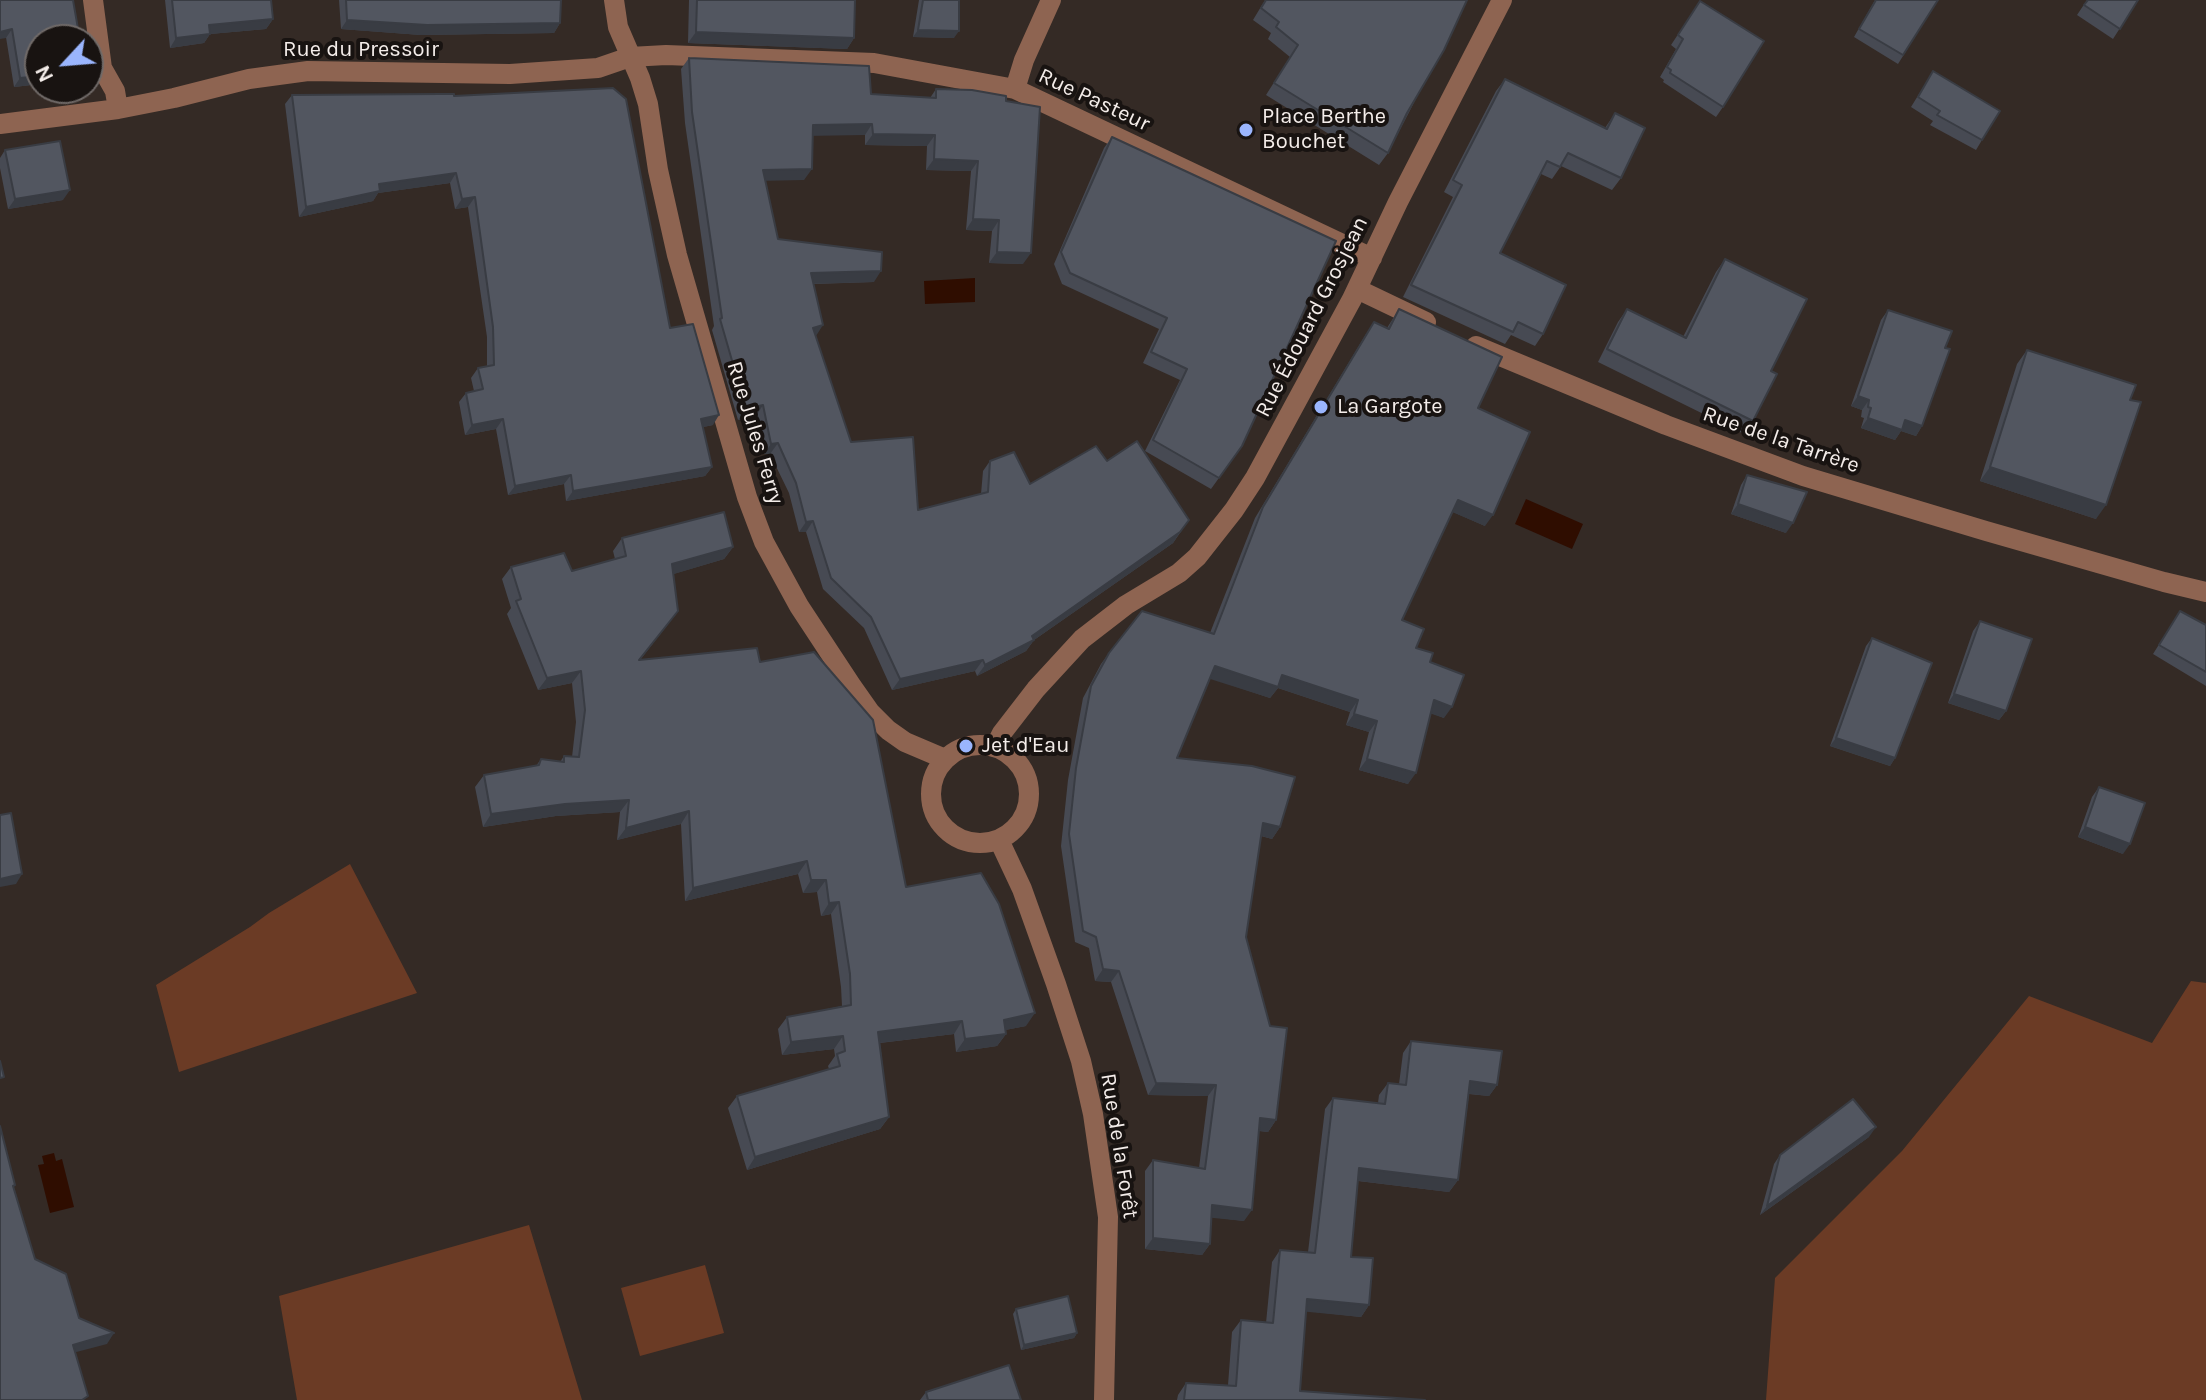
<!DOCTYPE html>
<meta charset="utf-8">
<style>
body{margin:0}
#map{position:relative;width:2206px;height:1400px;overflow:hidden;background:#342a25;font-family:Karla,sans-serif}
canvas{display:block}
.north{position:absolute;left:24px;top:24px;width:80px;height:80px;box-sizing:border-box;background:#181311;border:2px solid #706a68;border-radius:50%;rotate:244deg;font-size:22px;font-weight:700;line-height:32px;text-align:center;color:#f4edea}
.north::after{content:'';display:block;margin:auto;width:28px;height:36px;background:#9ab5fd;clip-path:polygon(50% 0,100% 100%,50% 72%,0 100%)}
</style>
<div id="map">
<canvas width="2206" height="1400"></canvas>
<div class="north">N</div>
</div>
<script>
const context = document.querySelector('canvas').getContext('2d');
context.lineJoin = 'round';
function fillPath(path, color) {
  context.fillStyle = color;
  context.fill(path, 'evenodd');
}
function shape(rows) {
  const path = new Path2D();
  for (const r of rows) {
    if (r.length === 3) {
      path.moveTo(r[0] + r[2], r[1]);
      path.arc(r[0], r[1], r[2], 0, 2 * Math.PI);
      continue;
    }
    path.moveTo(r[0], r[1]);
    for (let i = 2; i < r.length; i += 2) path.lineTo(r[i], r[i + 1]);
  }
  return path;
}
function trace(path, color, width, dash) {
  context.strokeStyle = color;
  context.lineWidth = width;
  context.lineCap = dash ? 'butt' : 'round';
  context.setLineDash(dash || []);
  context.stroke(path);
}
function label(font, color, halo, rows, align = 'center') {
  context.font = font + ' Karla,sans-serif';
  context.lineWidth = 8;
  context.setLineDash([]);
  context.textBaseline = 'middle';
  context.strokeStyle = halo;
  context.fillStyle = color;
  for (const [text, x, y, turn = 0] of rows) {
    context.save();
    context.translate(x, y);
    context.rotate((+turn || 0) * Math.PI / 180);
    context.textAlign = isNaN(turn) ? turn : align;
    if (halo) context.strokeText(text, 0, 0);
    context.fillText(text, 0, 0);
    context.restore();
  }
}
fillPath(shape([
 [350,864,417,993,179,1072,156,985,250,927,269,913],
 [2191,981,2206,983,2206,1400,1766,1400,1775,1278,1902,1151,2029,996,2152,1043],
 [529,1225,582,1400,297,1400,279,1296],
 [705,1265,724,1333,640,1356,621,1288]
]), '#6b3b25');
fillPath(shape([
 [975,278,975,302,925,304,924,281],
 [1526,499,1583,524,1572,549,1515,524],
 [54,1153,56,1161,62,1159,74,1207,50,1213,38,1165,44,1164,42,1156]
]), '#2f0d00');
trace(shape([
 [93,0,102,68,115,91,118,109],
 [614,0,618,27,640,78,648,104,658,170,677,255,747,497,764,542,799,606,851,685,870,712,888,730,905,742,945,759],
 [1015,89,1024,60,1051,0],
 [0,124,118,109,174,98,249,79,308,71,510,74,598,68,630,57,666,55,874,63,1015,89,1372,258],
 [1357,289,1426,322],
 [1476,346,1666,425,1803,476,1986,531,2164,582,2206,592],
 [980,794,49],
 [995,747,1002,733,1036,689,1082,639,1126,605,1179,573,1197,557,1234,510,1255,478,1352,299,1398,202,1502,0],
 [999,840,1022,889,1056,984,1081,1061,1093,1114,1108,1217,1104,1400]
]), '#8e6451', 20);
fillPath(shape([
 [0,0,40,84,14,87],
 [165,0,271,0,273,19,266,29,210,34,204,43,170,48],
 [339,0,561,0,560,23,554,33,421,35,341,29],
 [682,0,855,0,854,38,847,49,688,43,689,0],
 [919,0,959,0,954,38,913,37],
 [1265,0,1467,0,1388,153,1379,165,1266,95,1290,57,1268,39,1271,33,1253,20],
 [1875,0,1938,0,1898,64,1854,37],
 [2087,0,2138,0,2113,39,2077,15],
 [1700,1,1723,107,1716,117,1663,82,1664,80,1660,77,1676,49,1671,45],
 [689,58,871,94,930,98,936,89,972,90,1023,264,989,263,992,231,966,230,971,171,926,170,927,146,865,145,865,135,812,135,804,180,765,180,778,239,874,282,814,284,816,336,851,442,918,510,981,494,983,471,990,461,1030,484,1107,461,1189,520,1173,543,1034,640,1026,651,977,676,975,671,892,690,864,628,823,589,806,532,799,532,789,493,770,454,764,454,756,416,738,420,712,330,714,326,685,123,681,69],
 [1933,71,1982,140,1976,150,1930,125,1933,121,1911,107],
 [1505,79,1605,128,1615,113,1621,178,1612,190,1561,166,1552,179,1541,174,1500,253,1543,334,1535,346,1511,335,1505,344,1403,297,1453,197,1444,192,1496,91],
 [292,95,454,96,670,328,713,425,703,427,712,467,705,476,566,501,564,484,508,495,496,429,465,435,459,402,466,393,474,391,471,378,478,368,487,366,487,337,468,207,455,209,450,183,378,193,373,201,299,217,285,104],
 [1112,137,1242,446,1211,489,1145,451,1180,380,1143,363,1159,329,1062,284,1054,264,1104,148],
 [5,150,63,200,8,209,0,168,0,158],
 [1725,259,1771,371,1753,421,1744,434,1598,362,1618,322,1627,309,1683,337,1716,272],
 [1399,309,1478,408,1485,526,1453,512,1402,620,1416,648,1430,662,1444,718,1431,713,1408,784,1359,770,1369,732,1346,725,1350,712,1278,688,1270,698,1210,678,1177,758,1280,827,1272,839,1261,836,1246,937,1276,1120,1268,1132,1259,1131,1244,1221,1211,1217,1210,1244,1202,1255,1145,1249,1145,1171,1153,1160,1199,1168,1208,1096,1148,1095,1111,982,1095,981,1089,948,1075,942,1061,846,1068,780,1083,698,1101,664,1109,653,1210,633,1255,518,1366,334,1374,322,1387,328],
 [1888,310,1945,348,1922,426,1916,436,1901,431,1895,440,1861,428,1864,418,1861,417,1862,410,1851,406,1881,320],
 [2027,350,2130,400,2096,519,1980,481,2017,364],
 [1747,475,1786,533,1731,514,1741,485],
 [622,538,733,547,724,559,673,574,669,623,640,660,760,662,906,887,1026,1026,1005,1030,1006,1034,997,1046,956,1052,954,1034,880,1043,889,1117,880,1129,747,1170,728,1108,737,1096,829,1069,828,1066,835,1056,834,1049,782,1055,778,1029,787,1017,842,1006,841,987,831,914,821,916,817,892,803,893,798,874,685,901,681,824,617,840,620,812,556,816,483,827,475,787,484,775,536,766,541,759,560,762,564,756,572,757,576,722,572,683,538,690,507,614,511,608,502,579,511,567,572,571,615,559,613,551],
 [2180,611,2206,625,2206,686,2153,654],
 [1980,621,2006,711,1999,720,1948,703,1973,631],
 [1872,638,1895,758,1890,766,1830,746,1866,646],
 [2099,787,2123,854,2078,837,2092,797],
 [1411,1041,1497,1085,1489,1096,1469,1094,1458,1180,1449,1192,1358,1181,1351,1257,1369,1305,1361,1317,1306,1311,1300,1391,1425,1400,1177,1400,1178,1395,1186,1383,1228,1385,1232,1332,1241,1320,1266,1323,1272,1262,1280,1250,1308,1252,1325,1109,1333,1098,1378,1103,1379,1095,1388,1083,1399,1084,1403,1053],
 [1869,1137,1760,1215,1774,1164,1780,1155],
 [1016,1309,1077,1333,1074,1338,1021,1350,1013,1314],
 [926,1392,1021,1400,920,1400]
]), '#474a53');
fillPath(shape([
 [273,19,266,29,210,34,204,43,170,48,176,38,209,25],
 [347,20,560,23,554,33,421,35,341,29],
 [12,29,6,38,0,39,0,32],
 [918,30,959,31,954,38,913,37],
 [696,32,854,38,847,49,688,43],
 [40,76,40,84,14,87,20,78],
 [872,124,865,135,805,136,813,125],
 [873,134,935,135,927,146,865,145],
 [934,159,978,161,971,171,926,170],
 [812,169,804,180,756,181,763,170],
 [456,173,450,183,378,193,373,201,299,217,306,207,379,184],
 [70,190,63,200,8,209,15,199],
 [475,197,468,207,455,209,462,199],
 [973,219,999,220,992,231,966,230],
 [997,252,1031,253,1023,264,989,263],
 [881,271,874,282,804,284,811,273],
 [823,325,816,336,813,328],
 [1858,396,1869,400,1862,410,1851,406],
 [763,405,756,416,738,420,746,409],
 [719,415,713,425,694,429,701,419],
 [1868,418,1905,420,1922,426,1916,436,1901,431,1895,440,1861,428],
 [503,419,496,429,465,435,472,425],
 [778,443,770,454,764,454,771,444],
 [712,467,705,476,566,501,573,491],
 [1990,467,2106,505,2096,519,1980,481],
 [571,475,564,484,508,495,515,486],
 [1458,500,1493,515,1485,526,1450,511],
 [1738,504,1793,523,1786,533,1731,514],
 [813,521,806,532,799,532,806,522],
 [1180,532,1173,543,1034,640,1026,651,977,676,985,665,1032,636],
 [733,547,724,559,664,577,672,564],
 [983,660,975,671,892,690,900,679],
 [1215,666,1282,675,1358,700,1350,712,1278,688,1270,698,1207,678],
 [581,671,572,683,538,690,547,678],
 [1954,694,2006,711,1999,720,1948,703],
 [1434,700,1452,707,1444,718,1426,712],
 [1354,714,1377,721,1369,732,1346,725],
 [1836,738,1895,758,1890,766,1830,746],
 [1367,759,1416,773,1408,784,1359,770],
 [629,800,620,812,556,816,483,827,491,814,565,804],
 [689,811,681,824,617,840,626,828],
 [1263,823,1280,827,1272,839,1255,834],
 [2085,827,2130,844,2123,854,2078,837],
 [807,861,798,874,685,901,693,888],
 [22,874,16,884,0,887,0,879],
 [811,880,826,880,817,892,803,893],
 [839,902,831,914,821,916,829,903],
 [1103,969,1119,971,1111,982,1095,981],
 [1035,1013,1026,1026,995,1032,1004,1020],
 [962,1021,954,1034,870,1044,878,1032],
 [1006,1034,997,1046,956,1052,965,1039],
 [843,1036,834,1049,782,1055,791,1042],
 [1470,1081,1497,1085,1489,1096,1462,1093],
 [1156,1083,1216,1085,1208,1096,1148,1095],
 [889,1117,880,1129,747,1170,755,1157],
 [1260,1118,1276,1120,1268,1132,1252,1130],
 [1876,1127,1869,1137,1760,1215,1767,1206],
 [1359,1168,1458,1180,1449,1192,1351,1180],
 [1212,1205,1252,1210,1244,1221,1204,1217],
 [1153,1238,1210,1244,1202,1255,1145,1249],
 [1307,1299,1369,1305,1361,1317,1299,1311],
 [114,1333,107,1344,65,1355,73,1345],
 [1077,1333,1074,1338,1021,1350,1024,1345]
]), '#393c43');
const building = shape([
 [0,0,73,0,80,40,40,40,40,76,20,78,12,29,0,32,0,0],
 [172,0,271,0,273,19,209,25,210,34,176,38,172,0],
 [346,0,561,0,560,23,427,25,347,20,346,0],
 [697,0,855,0,854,38,696,32,697,0],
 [923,0,959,0,959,31,918,30,923,0],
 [1266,0,1467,0,1444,50,1407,113,1388,153,1274,83,1298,45,1276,27,1279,22,1261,8,1266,0],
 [1876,0,1938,0,1903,55,1859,29,1876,0],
 [2088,0,2138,0,2120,29,2084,5,2088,0],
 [1700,1,1764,41,1723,107,1670,73,1671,70,1667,67,1683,39,1678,35,1700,1],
 [689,58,869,66,871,94,936,98,936,89,972,90,1006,96,1006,101,1040,107,1031,253,997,252,999,220,973,219,978,161,934,159,935,135,873,134,872,124,813,125,812,169,763,170,778,239,882,252,881,271,811,273,823,325,813,328,851,442,913,437,918,510,988,492,990,461,1014,452,1030,484,1096,446,1107,461,1137,441,1189,520,1180,532,1032,636,1034,640,985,665,983,660,900,679,871,617,831,578,813,521,806,522,796,483,778,443,771,444,763,405,746,409,720,319,722,318,692,112,689,58],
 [1933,71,2000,111,1982,140,1937,115,1940,111,1918,97,1933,71],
 [1505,79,1607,129,1615,113,1645,128,1621,178,1568,153,1560,167,1547,161,1500,253,1566,285,1543,334,1518,322,1513,332,1411,285,1462,185,1453,180,1505,79],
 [613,88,626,99,670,328,693,324,719,415,701,419,712,467,573,491,571,475,515,486,503,419,472,425,466,393,483,389,478,368,494,365,493,327,475,197,462,199,456,173,379,184,380,191,306,207,292,95,440,94,454,94,454,96,613,88],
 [1112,137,1336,241,1242,446,1219,478,1153,440,1187,369,1151,352,1167,318,1070,273,1061,252,1112,137],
 [60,141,70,190,15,199,5,150,60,141],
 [1725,259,1807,299,1771,371,1777,374,1753,421,1607,349,1627,309,1686,338,1725,259],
 [1399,309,1502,357,1478,408,1530,432,1493,515,1458,500,1402,620,1424,629,1416,648,1433,653,1430,662,1464,675,1452,707,1434,700,1416,773,1367,759,1377,721,1354,714,1358,700,1282,675,1278,687,1215,666,1177,758,1252,766,1295,777,1280,827,1263,823,1246,937,1270,1026,1287,1028,1276,1120,1260,1118,1252,1210,1212,1205,1210,1244,1153,1238,1153,1160,1205,1169,1216,1085,1156,1083,1119,971,1103,969,1096,937,1083,931,1069,834,1076,768,1091,686,1109,653,1142,611,1214,634,1263,507,1374,322,1389,329,1399,309],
 [1888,310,1952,331,1945,348,1950,349,1922,426,1905,420,1902,430,1868,418,1871,408,1868,407,1869,400,1858,396,1888,310],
 [2027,350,2136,385,2130,400,2141,402,2106,505,1990,467,2027,350],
 [1747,475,1807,492,1793,523,1738,504,1747,475],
 [724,512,733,547,672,564,678,611,639,660,757,648,760,662,814,652,873,720,906,887,981,873,999,904,1035,1013,1004,1020,1006,1034,965,1039,962,1021,878,1032,889,1117,755,1157,737,1096,840,1066,837,1054,845,1051,843,1036,791,1042,787,1017,851,1005,850,974,839,902,829,903,826,880,811,880,807,861,693,888,689,811,626,828,629,800,565,804,491,814,484,775,539,765,541,759,564,762,564,756,579,757,585,710,581,671,547,678,516,601,521,599,511,567,564,553,572,571,626,556,622,538,724,512],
 [2180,611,2206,625,2206,672,2159,645,2180,611],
 [1980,621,2032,639,2006,711,1954,694,1980,621],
 [1872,638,1932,663,1895,758,1836,738,1872,638],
 [2099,787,2145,803,2130,844,2085,827,2099,787],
 [11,813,22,874,0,879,0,815,11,813],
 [1411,1041,1502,1051,1497,1085,1470,1081,1458,1180,1359,1168,1351,1257,1373,1258,1369,1305,1307,1299,1300,1391,1425,1400,1184,1400,1186,1383,1236,1386,1241,1320,1273,1323,1280,1250,1315,1253,1333,1098,1385,1104,1388,1083,1406,1085,1411,1041],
 [0,1061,4,1077,0,1078,0,1061],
 [1853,1099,1876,1127,1767,1206,1780,1155,1853,1099],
 [0,1126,15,1185,13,1186,35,1259,66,1274,79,1318,114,1333,73,1345,88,1396,82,1400,0,1400,0,1126],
 [1068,1296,1077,1333,1024,1345,1016,1309,1068,1296],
 [1009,1365,1021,1400,928,1400,926,1392,1009,1365]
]);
fillPath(building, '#525660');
trace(building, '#393c43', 2);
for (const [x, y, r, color] of [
 [1246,130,8,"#9ab5fd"],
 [1321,407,8,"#9ab5fd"],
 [966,746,8,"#9ab5fd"]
]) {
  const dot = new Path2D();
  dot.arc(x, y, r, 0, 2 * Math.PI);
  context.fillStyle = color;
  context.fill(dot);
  trace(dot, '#181311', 3);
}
label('22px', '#f4edea', '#181311', [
 ["Rue du Pressoir",361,50],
 ["Rue Pasteur",1094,100,25],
 ["Rue Édouard Grosjean",1312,317,-63],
 ["Rue Jules Ferry",755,433,73],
 ["Rue de la Tarrère",1781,440,19],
 ["Rue de la Forêt",1119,1146,81]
]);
label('22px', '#f4edea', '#181311', [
 ["Place Berthe",1262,117],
 ["Bouchet",1262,142],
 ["La Gargote",1337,407],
 ["Jet d'Eau",982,746]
], 'left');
</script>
